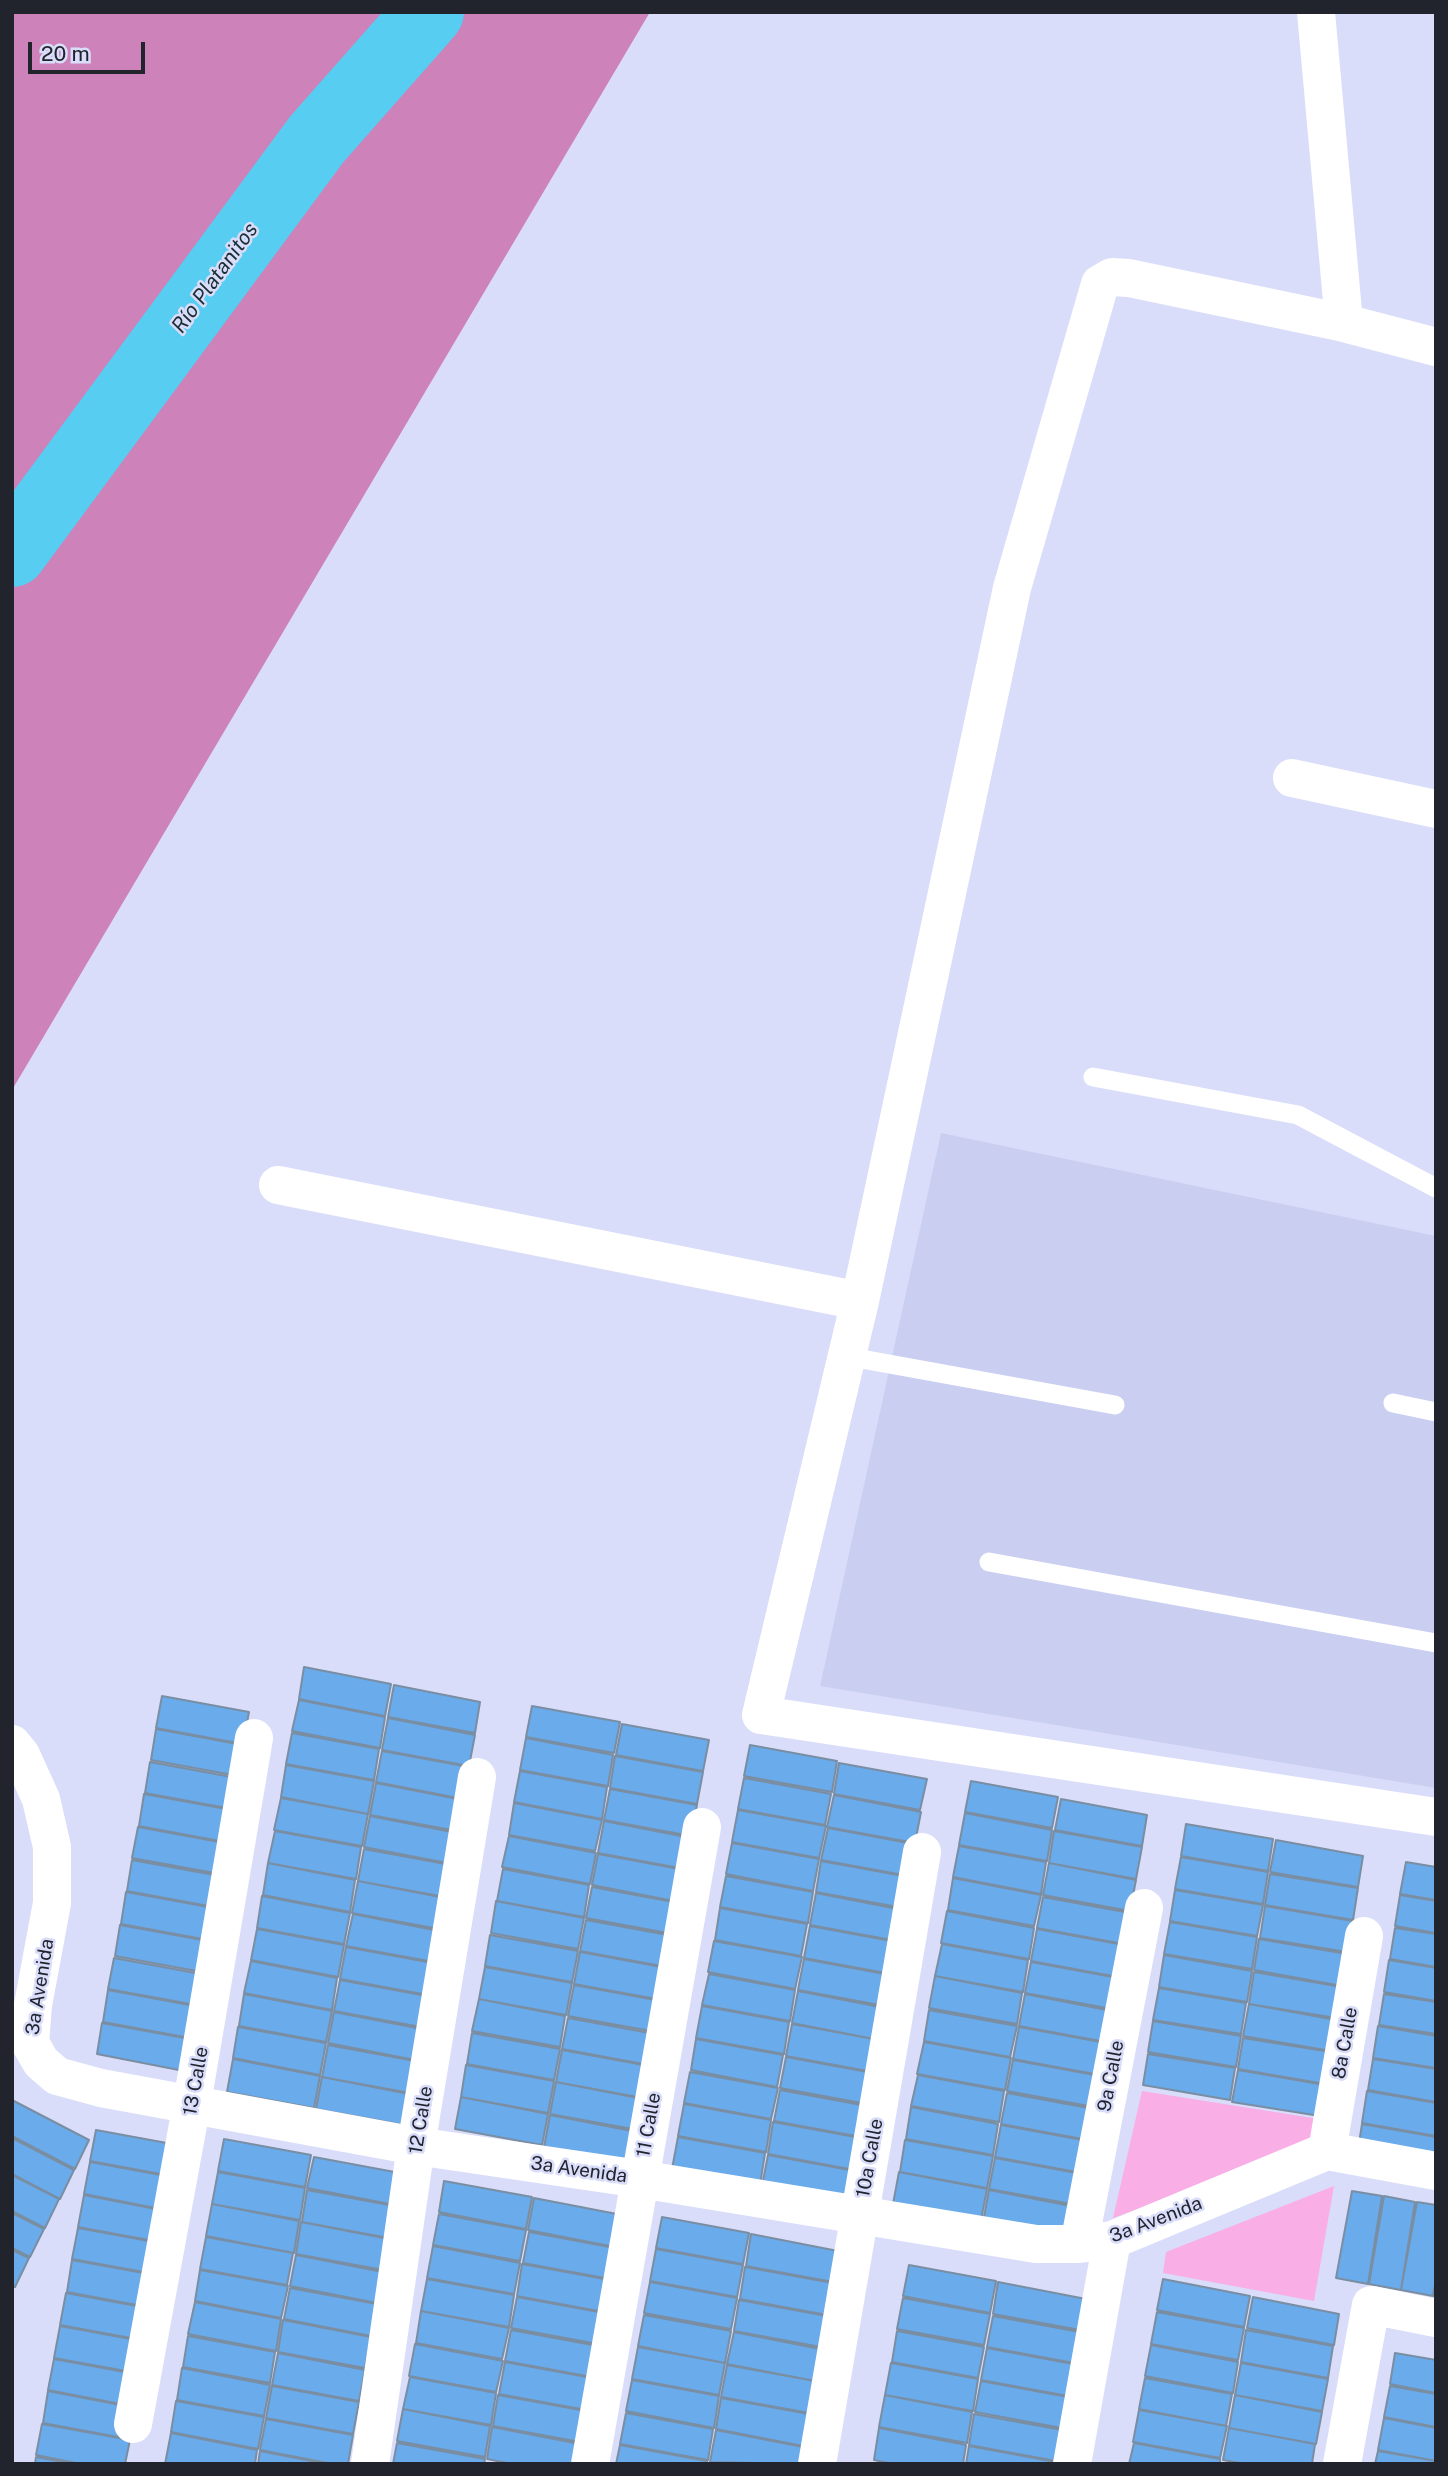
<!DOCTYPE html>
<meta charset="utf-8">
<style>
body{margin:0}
#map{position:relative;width:1448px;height:2476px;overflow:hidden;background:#d9ddfa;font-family:"Public Sans",sans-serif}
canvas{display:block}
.frame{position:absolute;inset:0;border:14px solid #21232d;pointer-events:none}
.scale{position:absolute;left:28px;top:42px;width:117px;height:32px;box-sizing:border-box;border:4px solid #21232d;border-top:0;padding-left:9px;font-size:21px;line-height:24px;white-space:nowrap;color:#21232d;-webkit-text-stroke:5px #d9ddfa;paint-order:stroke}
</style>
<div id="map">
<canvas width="1448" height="2476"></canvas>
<div class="frame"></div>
<div class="scale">20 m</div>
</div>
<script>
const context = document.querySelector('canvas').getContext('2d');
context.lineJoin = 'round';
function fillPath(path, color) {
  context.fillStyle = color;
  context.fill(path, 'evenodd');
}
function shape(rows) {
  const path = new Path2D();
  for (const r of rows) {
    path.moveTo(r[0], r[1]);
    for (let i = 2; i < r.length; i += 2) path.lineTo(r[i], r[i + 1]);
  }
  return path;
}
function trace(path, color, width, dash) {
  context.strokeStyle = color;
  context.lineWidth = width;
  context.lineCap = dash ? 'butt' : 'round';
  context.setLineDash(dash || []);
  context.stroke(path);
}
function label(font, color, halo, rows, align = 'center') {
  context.font = font + ' "Public Sans",sans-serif';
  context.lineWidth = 5;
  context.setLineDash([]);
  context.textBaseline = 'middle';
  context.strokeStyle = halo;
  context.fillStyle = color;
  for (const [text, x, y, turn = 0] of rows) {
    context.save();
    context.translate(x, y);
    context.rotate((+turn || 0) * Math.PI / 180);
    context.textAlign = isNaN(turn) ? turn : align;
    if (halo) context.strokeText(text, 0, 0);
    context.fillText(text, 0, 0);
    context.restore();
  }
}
fillPath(shape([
 [941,1133,1436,1236,1436,1788,820,1686]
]), '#cacff2');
fillPath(shape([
 [1142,2091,1319,2119,1316,2145,1113,2218],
 [1334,2186,1314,2301,1163,2273,1166,2252]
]), '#f9aee5');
fillPath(shape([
 [12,12,650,12,12,1090]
]), '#cd82ba');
trace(shape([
 [12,552,317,139,429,12]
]), '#56cdf1', 70);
const building = shape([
 [304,1667,391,1684,385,1716,299,1699,304,1667],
 [394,1685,480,1702,475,1733,388,1717,394,1685],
 [162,1696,249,1712,243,1744,156,1728,162,1696],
 [299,1700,385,1717,380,1748,292,1731,299,1700],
 [532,1706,620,1722,614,1753,526,1737,532,1706],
 [388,1718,475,1735,469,1766,382,1750,388,1718],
 [622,1724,709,1740,703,1771,616,1755,622,1724],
 [156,1729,243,1745,238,1776,151,1760,156,1729],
 [292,1733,379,1749,374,1780,286,1764,292,1733],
 [526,1738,613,1755,608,1786,520,1770,526,1738],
 [750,1745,837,1761,832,1792,744,1776,750,1745],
 [382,1751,469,1767,463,1799,376,1782,382,1751],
 [615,1756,703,1772,697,1804,610,1788,615,1756],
 [150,1762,237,1778,232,1809,145,1793,150,1762],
 [839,1763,927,1779,920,1810,834,1794,839,1763],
 [286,1765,374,1781,368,1814,281,1797,286,1765],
 [520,1771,607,1787,602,1819,514,1802,520,1771],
 [744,1778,831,1794,825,1825,738,1809,744,1778],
 [971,1781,1058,1797,1052,1828,965,1812,971,1781],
 [376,1783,463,1800,457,1831,370,1815,376,1783],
 [610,1789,697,1805,691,1836,604,1820,610,1789],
 [144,1794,232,1810,225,1842,139,1826,144,1794],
 [834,1795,921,1812,915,1843,827,1827,834,1795],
 [281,1798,368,1814,362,1846,274,1830,281,1798],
 [1061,1799,1147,1815,1142,1846,1055,1830,1061,1799],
 [514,1803,602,1820,595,1851,509,1835,514,1803],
 [738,1810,826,1826,819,1858,732,1842,738,1810],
 [965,1813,1052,1830,1047,1861,959,1845,965,1813],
 [370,1816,457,1833,452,1864,364,1847,370,1816],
 [604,1821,691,1838,685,1869,598,1853,604,1821],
 [1186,1824,1273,1839,1268,1871,1181,1856,1186,1824],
 [138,1827,225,1843,220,1874,132,1858,138,1827],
 [828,1828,914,1844,909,1876,821,1860,828,1828],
 [275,1831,361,1847,356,1879,268,1863,275,1831],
 [1054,1831,1142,1847,1136,1879,1049,1863,1054,1831],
 [509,1836,596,1853,590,1884,502,1867,509,1836],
 [1276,1840,1363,1856,1358,1887,1270,1872,1276,1840],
 [732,1843,819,1859,813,1891,726,1874,732,1843],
 [959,1846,1046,1862,1041,1894,953,1877,959,1846],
 [364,1849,451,1865,445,1897,358,1881,364,1849],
 [598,1854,685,1870,679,1902,592,1885,598,1854],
 [1181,1857,1268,1872,1263,1904,1175,1889,1181,1857],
 [132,1860,220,1876,214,1907,127,1891,132,1860],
 [821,1861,909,1877,903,1908,816,1892,821,1861],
 [1406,1862,1436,1867,1436,1900,1400,1894,1406,1862],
 [268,1863,355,1880,350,1912,263,1895,268,1863],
 [1049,1863,1136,1880,1130,1911,1043,1895,1049,1863],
 [503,1869,589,1885,584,1917,497,1901,503,1869],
 [1270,1874,1358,1888,1353,1920,1265,1905,1270,1874],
 [726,1876,813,1892,808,1923,720,1907,726,1876],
 [953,1878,1041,1895,1034,1926,948,1910,953,1878],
 [358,1881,445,1898,439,1929,352,1913,358,1881],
 [592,1887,679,1903,673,1934,586,1918,592,1887],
 [1175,1890,1263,1905,1257,1936,1170,1921,1175,1890],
 [126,1892,214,1908,208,1940,121,1924,126,1892],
 [816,1893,903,1910,897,1941,810,1925,816,1893],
 [1400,1895,1436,1901,1436,1933,1395,1926,1400,1895],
 [262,1896,350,1913,344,1944,257,1928,262,1896],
 [1043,1897,1130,1913,1124,1944,1037,1928,1043,1897],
 [496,1901,584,1918,578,1949,491,1933,496,1901],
 [1265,1906,1353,1921,1347,1952,1260,1938,1265,1906],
 [720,1908,807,1924,801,1956,715,1940,720,1908],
 [947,1911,1034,1928,1029,1959,941,1943,947,1911],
 [353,1914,439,1931,434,1962,346,1946,353,1914],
 [586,1920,673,1936,667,1967,580,1951,586,1920],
 [1170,1922,1257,1937,1252,1969,1164,1954,1170,1922],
 [120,1925,208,1941,202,1972,115,1956,120,1925],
 [810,1926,897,1942,891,1974,804,1958,810,1926],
 [1395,1928,1436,1934,1436,1967,1390,1959,1395,1928],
 [257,1929,344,1945,338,1977,251,1960,257,1929],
 [1037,1929,1124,1945,1118,1977,1031,1961,1037,1929],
 [490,1935,578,1951,572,1982,485,1966,490,1935],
 [1259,1939,1347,1954,1342,1986,1254,1970,1259,1939],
 [714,1941,802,1957,795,1989,708,1972,714,1941],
 [942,1944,1028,1960,1023,1992,935,1976,942,1944],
 [346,1947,433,1963,428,1995,340,1979,346,1947],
 [580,1952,667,1968,662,2000,574,1984,580,1952],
 [1164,1955,1252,1971,1247,2002,1159,1987,1164,1955],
 [114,1958,201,1974,196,2005,108,1989,114,1958],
 [804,1959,890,1975,885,2006,798,1990,804,1959],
 [1389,1960,1436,1968,1436,2001,1384,1992,1389,1960],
 [251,1961,337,1978,332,2010,244,1993,251,1961],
 [1031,1962,1118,1978,1112,2009,1025,1993,1031,1962],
 [485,1967,572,1983,566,2015,479,1999,485,1967],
 [1254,1972,1342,1987,1336,2018,1249,2004,1254,1972],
 [709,1974,795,1990,790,2021,702,2005,709,1974],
 [935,1976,1022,1993,1017,2024,929,2008,935,1976],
 [340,1980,427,1996,421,2027,334,2011,340,1980],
 [574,1985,661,2001,656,2032,568,2016,574,1985],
 [1159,1988,1246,2003,1241,2034,1153,2020,1159,1988],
 [108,1990,195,2006,190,2038,103,2022,108,1990],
 [798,1991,885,2008,879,2040,792,2023,798,1991],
 [244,1994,332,2011,326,2042,239,2026,244,1994],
 [1025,1994,1112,2011,1106,2042,1019,2026,1025,1994],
 [1384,1994,1436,2002,1436,2034,1379,2025,1384,1994],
 [479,1999,565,2016,560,2047,472,2031,479,1999],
 [1249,2004,1336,2020,1331,2051,1243,2036,1249,2004],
 [702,2006,789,2022,784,2054,696,2038,702,2006],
 [929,2010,1017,2026,1010,2057,924,2041,929,2010],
 [334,2012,422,2029,415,2060,328,2043,334,2012],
 [568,2018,655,2034,649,2065,562,2049,568,2018],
 [1153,2021,1241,2036,1236,2067,1148,2052,1153,2021],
 [102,2023,190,2039,184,2071,97,2054,102,2023],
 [792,2024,879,2040,873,2072,786,2056,792,2024],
 [1378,2026,1436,2036,1436,2068,1373,2058,1378,2026],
 [238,2027,326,2043,320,2075,233,2058,238,2027],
 [1019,2027,1106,2043,1100,2075,1013,2059,1019,2027],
 [472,2033,560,2049,554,2080,467,2064,472,2033],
 [1243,2038,1331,2052,1325,2084,1238,2069,1243,2038],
 [696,2039,783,2055,777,2087,691,2070,696,2039],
 [924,2042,1011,2058,1005,2090,917,2074,924,2042],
 [328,2045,415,2061,410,2093,322,2077,328,2045],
 [562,2050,649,2066,643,2098,556,2082,562,2050],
 [1148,2054,1235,2068,1230,2100,1143,2085,1148,2054],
 [786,2057,873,2073,867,2104,780,2088,786,2057],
 [233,2059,320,2076,314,2108,227,2092,233,2059],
 [1373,2059,1436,2069,1436,2102,1368,2090,1373,2059],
 [1013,2060,1100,2076,1094,2107,1007,2091,1013,2060],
 [466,2065,554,2081,548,2113,461,2097,466,2065],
 [1238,2070,1325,2085,1320,2116,1232,2102,1238,2070],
 [690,2072,778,2088,771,2119,684,2103,690,2072],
 [918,2075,1004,2091,999,2122,911,2106,918,2075],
 [322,2077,409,2094,404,2125,316,2109,322,2077],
 [556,2082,643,2099,638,2130,550,2114,556,2082],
 [780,2090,867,2106,861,2137,774,2121,780,2090],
 [1367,2091,1436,2103,1436,2136,1362,2123,1367,2091],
 [1007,2093,1094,2109,1088,2140,1001,2124,1007,2093],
 [461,2097,548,2114,542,2145,455,2129,461,2097],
 [12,2100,89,2140,75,2169,12,2136,12,2100],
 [684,2104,771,2120,766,2152,678,2136,684,2104],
 [911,2107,998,2124,993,2155,906,2139,911,2107],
 [550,2115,637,2132,632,2163,544,2147,550,2115],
 [773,2122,861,2138,855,2170,768,2154,773,2122],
 [1362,2124,1436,2137,1436,2169,1357,2156,1362,2124],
 [1001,2125,1088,2141,1082,2173,995,2157,1001,2125],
 [96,2130,183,2146,177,2177,90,2161,96,2130],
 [678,2137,765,2153,760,2185,672,2169,678,2137],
 [12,2138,74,2170,60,2199,12,2174,12,2138],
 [224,2139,311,2155,305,2187,218,2171,224,2139],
 [905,2140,993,2156,987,2188,900,2172,905,2140],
 [768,2155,855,2171,849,2202,762,2186,768,2155],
 [314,2157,400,2173,395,2205,307,2188,314,2157],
 [995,2158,1082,2174,1077,2205,989,2189,995,2158],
 [90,2162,177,2178,171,2211,84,2194,90,2162],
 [218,2172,305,2188,300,2220,212,2204,218,2172],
 [899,2172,987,2189,981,2220,893,2204,899,2172],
 [12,2175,59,2199,45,2228,12,2211,12,2175],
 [444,2181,532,2197,526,2229,439,2212,444,2181],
 [307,2190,395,2206,389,2238,302,2222,307,2190],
 [989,2190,1076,2207,1070,2238,983,2222,989,2190],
 [1352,2191,1382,2196,1368,2284,1336,2278,1352,2191],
 [84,2195,171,2212,165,2243,78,2227,84,2195],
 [1384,2196,1415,2202,1401,2290,1369,2284,1384,2196],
 [534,2198,622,2215,615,2247,528,2230,534,2198],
 [1417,2202,1436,2205,1436,2279,1433,2296,1401,2290,1417,2202],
 [212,2204,299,2221,294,2253,206,2236,212,2204],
 [12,2213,44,2229,30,2257,12,2248,12,2213],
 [439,2214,526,2230,520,2261,433,2245,439,2214],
 [662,2217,749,2233,743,2264,656,2248,662,2217],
 [301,2222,389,2239,383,2270,296,2254,301,2222],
 [78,2228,165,2244,160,2275,72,2259,78,2228],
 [529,2232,615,2248,610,2279,523,2263,529,2232],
 [751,2234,838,2251,833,2282,746,2266,751,2234],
 [206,2237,293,2253,287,2285,200,2269,206,2237],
 [433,2246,520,2263,514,2294,427,2278,433,2246],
 [656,2249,743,2265,737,2297,650,2281,656,2249],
 [12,2250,29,2258,15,2287,12,2286,12,2250],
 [296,2255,383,2272,377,2303,290,2286,296,2255],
 [72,2260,160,2276,153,2308,67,2292,72,2260],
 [522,2264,610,2280,604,2312,517,2296,522,2264],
 [909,2265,996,2281,990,2313,903,2296,909,2265],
 [745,2267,833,2283,827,2315,740,2299,745,2267],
 [200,2270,288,2286,281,2318,195,2301,200,2270],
 [427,2279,514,2295,509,2327,421,2311,427,2279],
 [1163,2279,1250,2296,1244,2327,1157,2310,1163,2279],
 [650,2282,737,2298,731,2329,644,2313,650,2282],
 [998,2282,1086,2299,1080,2330,993,2314,998,2282],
 [290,2288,377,2304,371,2336,284,2319,290,2288],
 [66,2293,153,2309,147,2341,60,2325,66,2293],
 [517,2297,604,2313,598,2344,511,2328,517,2297],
 [1253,2297,1339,2314,1334,2345,1247,2328,1253,2297],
 [903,2298,990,2314,984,2345,897,2329,903,2298],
 [739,2300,827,2316,821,2347,734,2331,739,2300],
 [195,2302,281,2319,276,2351,188,2334,195,2302],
 [421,2311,509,2328,502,2359,416,2343,421,2311],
 [1157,2312,1244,2328,1238,2360,1151,2344,1157,2312],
 [644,2315,731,2331,725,2363,638,2346,644,2315],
 [993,2316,1080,2332,1074,2363,987,2347,993,2316],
 [283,2320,371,2337,365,2368,278,2352,283,2320],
 [60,2326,147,2342,142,2374,54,2358,60,2326],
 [511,2330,598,2346,592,2377,505,2361,511,2330],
 [1246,2330,1333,2346,1328,2378,1241,2362,1246,2330],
 [897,2331,984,2347,978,2378,892,2362,897,2331],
 [734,2332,820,2349,815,2381,727,2364,734,2332],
 [188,2336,275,2352,270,2383,183,2367,188,2336],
 [415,2344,503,2361,496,2392,409,2376,415,2344],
 [1151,2345,1238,2362,1233,2393,1145,2376,1151,2345],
 [638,2347,725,2363,719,2395,632,2379,638,2347],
 [987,2348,1073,2364,1068,2396,981,2380,987,2348],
 [278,2353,365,2370,359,2401,272,2385,278,2353],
 [1395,2353,1436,2360,1436,2393,1390,2384,1395,2353],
 [54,2359,141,2375,136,2407,48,2390,54,2359],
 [505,2362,592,2378,586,2410,499,2394,505,2362],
 [891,2363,978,2379,973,2411,885,2395,891,2363],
 [1241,2363,1328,2379,1322,2411,1235,2395,1241,2363],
 [727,2365,815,2381,809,2413,721,2397,727,2365],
 [182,2368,270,2385,264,2416,177,2400,182,2368],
 [410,2377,496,2393,491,2425,403,2409,410,2377],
 [1145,2378,1232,2394,1226,2426,1139,2409,1145,2378],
 [632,2380,719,2396,714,2428,626,2411,632,2380],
 [981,2381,1068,2397,1062,2428,975,2412,981,2381],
 [272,2386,359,2402,353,2434,266,2418,272,2386],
 [1390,2386,1436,2394,1436,2427,1384,2417,1390,2386],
 [48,2391,136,2408,129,2439,43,2423,48,2391],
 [498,2395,586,2411,580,2442,493,2426,498,2395],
 [885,2395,972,2412,967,2443,879,2427,885,2395],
 [1235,2395,1322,2412,1316,2444,1229,2428,1235,2395],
 [721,2398,809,2414,803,2446,716,2429,721,2398],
 [176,2401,264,2417,258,2449,171,2432,176,2401],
 [403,2409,490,2426,485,2457,397,2441,403,2409],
 [1139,2410,1227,2426,1220,2458,1133,2442,1139,2410],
 [626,2413,713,2429,708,2460,620,2444,626,2413],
 [974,2414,1062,2430,1056,2461,969,2445,974,2414],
 [1384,2418,1436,2428,1436,2461,1378,2450,1384,2418],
 [266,2419,353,2435,348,2464,333,2464,260,2450,266,2419],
 [42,2424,130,2440,125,2464,81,2464,36,2455,42,2424],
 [492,2427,580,2444,576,2464,512,2464,487,2459,492,2427],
 [879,2428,966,2445,963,2464,894,2464,874,2460,879,2428],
 [1229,2428,1315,2444,1312,2464,1245,2464,1223,2460,1229,2428],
 [716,2430,803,2447,800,2464,710,2462,716,2430],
 [171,2433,257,2450,255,2464,165,2464,171,2433],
 [397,2443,485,2459,484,2464,393,2464,397,2443],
 [1134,2443,1220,2459,1220,2464,1129,2464,1134,2443],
 [620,2445,707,2461,707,2464,616,2464,620,2445],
 [969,2446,1056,2462,1055,2464,966,2464,969,2446],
 [260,2451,327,2464,258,2464,260,2451],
 [1378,2451,1436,2461,1436,2464,1375,2464,1378,2451],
 [36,2457,74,2464,35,2464,36,2457]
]);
fillPath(building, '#6aabec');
trace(building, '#7a8ea3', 2);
trace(shape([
 [1093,1077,1298,1115,1436,1188],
 [845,1356,1115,1405],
 [1393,1403,1436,1412],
 [989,1562,1436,1643]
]), '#fff', 19);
trace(shape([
 [1316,12,1344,323],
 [1436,347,1344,323,1129,278,1112,277,1100,284,1012,588,860,1301,761,1715,1436,1817],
 [1292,778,1436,809],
 [278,1185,860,1301],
 [12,1744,21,1755,41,1799,52,1847,52,1903,33,2005,30,2043,41,2062,57,2076,101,2088,416,2146,640,2179,1036,2244,1079,2244,1112,2240,1327,2151,1436,2171],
 [1327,2151,1364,1936],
 [1079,2244,1144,1908],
 [133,2424,192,2103,254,1738],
 [370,2464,416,2146,477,1777],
 [590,2464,702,1827],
 [817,2464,922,1852],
 [1072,2464,1112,2240],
 [1342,2464,1371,2305,1436,2318]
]), '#fff', 38);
label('19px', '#21232d', '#d9ddfa', [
 ["3a Avenida",40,1987,-81],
 ["8a Calle",1345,2043,-80],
 ["9a Calle",1111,2076,-79],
 ["13 Calle",196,2081,-80],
 ["12 Calle",421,2120,-81],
 ["11 Calle",649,2125,-80],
 ["10a Calle",870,2158,-80],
 ["3a Avenida",579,2170,8],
 ["3a Avenida",1156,2220,-21]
]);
label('italic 21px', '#1a2f35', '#d9ddfa', [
 ["Río Platanitos",215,278,-54]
]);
</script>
